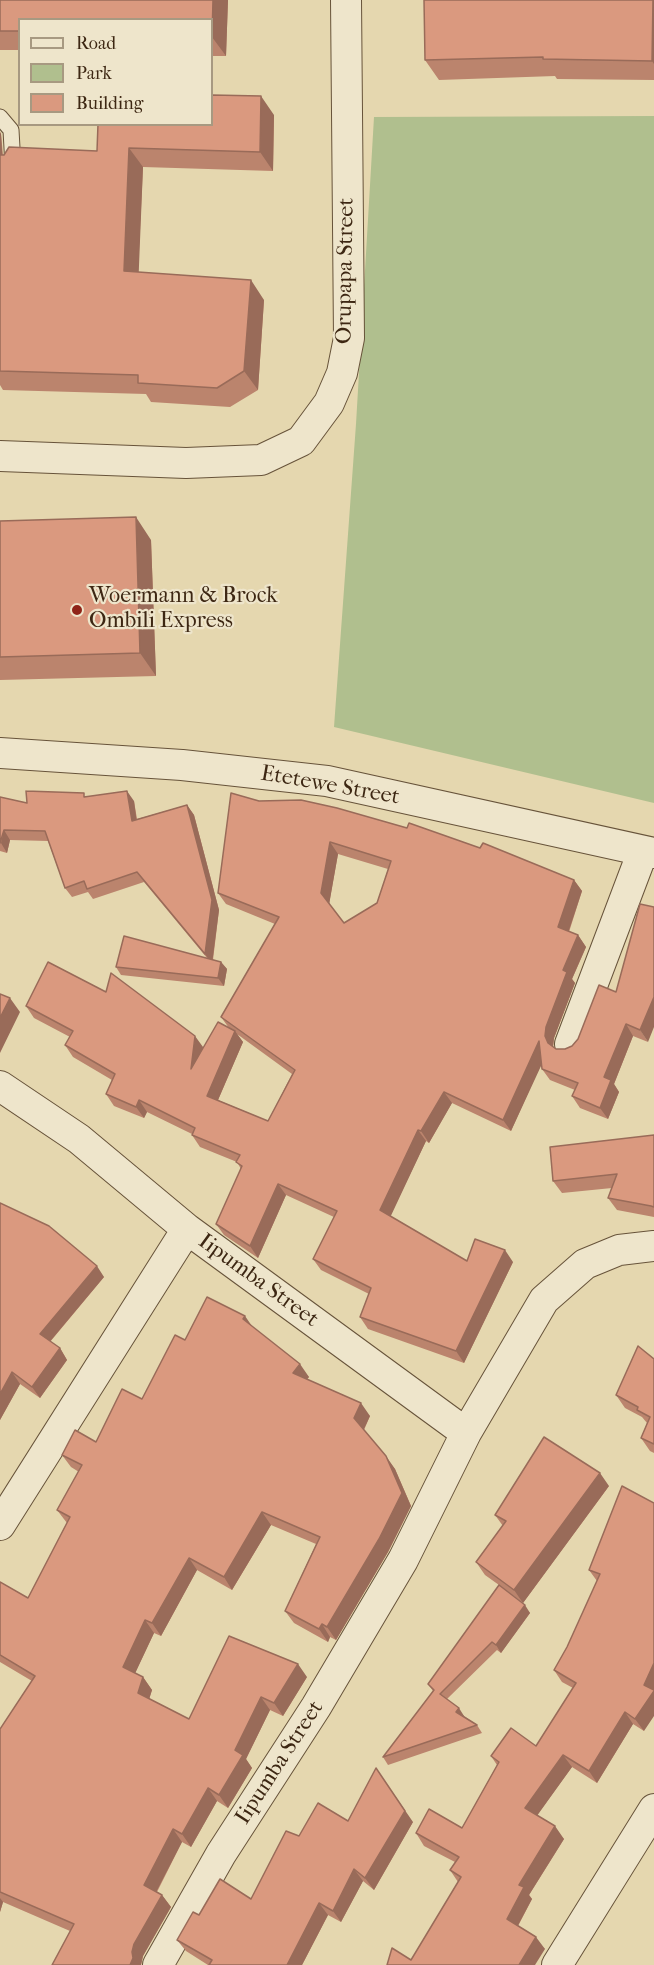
<!DOCTYPE html>
<style>
body{margin:0}
#map{position:relative;width:654px;height:1965px;overflow:hidden;background:#e5d7af;font-family:"IM FELL French Canon",serif}
canvas{display:block}
.legend{position:absolute;left:18px;top:18px;width:195px;height:108px;box-sizing:border-box;background:#eee5cb;border:2px solid #a79981;margin:0;padding:8px 10px;list-style:none;font-size:18px;color:#3d2713}
.legend li{display:flex;align-items:center;gap:12px;height:30px}
.legend b{width:30px;border:2px solid #a79981}
</style>
<div id="map">
<canvas width="654" height="1965"></canvas>
<ul class="legend">
<li><b style="height:8px;background:#eee5cb"></b>Road</li>
<li><b style="height:16px;background:#b0bf8e"></b>Park</li>
<li><b style="height:16px;background:#da997f"></b>Building</li>
</ul>
</div>
<script>
const context = document.querySelector('canvas').getContext('2d');
context.lineJoin = 'round';
function fillPath(path, color) {
  context.fillStyle = color;
  context.fill(path, 'evenodd');
}
function shape(rows) {
  const path = new Path2D();
  for (const r of rows) {
    path.moveTo(r[0], r[1]);
    for (let i = 2; i < r.length; i += 2) path.lineTo(r[i], r[i + 1]);
  }
  return path;
}
function trace(path, color, width, dash) {
  context.strokeStyle = color;
  context.lineWidth = width;
  context.lineCap = dash ? 'butt' : 'round';
  context.setLineDash(dash || []);
  context.stroke(path);
}
function label(font, color, halo, rows, align = 'center') {
  context.font = font + ' "IM FELL French Canon",serif';
  context.lineWidth = 4.5;
  context.setLineDash([]);
  context.textBaseline = 'middle';
  context.strokeStyle = halo;
  context.fillStyle = color;
  for (const [text, x, y, turn = 0] of rows) {
    context.save();
    context.translate(x, y);
    context.rotate((+turn || 0) * Math.PI / 180);
    context.textAlign = isNaN(turn) ? turn : align;
    if (halo) context.strokeText(text, 0, 0);
    context.fillText(text, 0, 0);
    context.restore();
  }
}
fillPath(shape([
 [654,116,654,803,334,727,356,424,374,117]
]), '#b0bf8e');
const lane = shape([
 [0,117,11,130,13,166]
]);
const street = shape([
 [0,456,186,463,261,460,301,441,329,403,342,373,349,338,346,0],
 [0,753,182,765,327,781,654,853],
 [570,1044,643,851],
 [0,1086,79,1139,187,1229],
 [0,1525,187,1229,466,1433],
 [158,1965,221,1854,316,1707,403,1560,466,1433,544,1300,585,1264,619,1250,654,1246],
 [557,1965,654,1809]
]);
trace(lane, '#67533a', 17);
trace(street, '#67533a', 32);
trace(lane, '#eee5cb', 15);
trace(street, '#eee5cb', 30);
fillPath(shape([
 [0,0,228,0,226,56,212,56,212,20,20,20,20,50,0,50],
 [654,0,654,80,557,79,555,76,439,80,425,60],
 [274,115,273,171,143,167,138,272,264,300,258,390,230,407,151,402,146,394,3,390,0,385,0,132,1,134,3,155,97,151],
 [0,521,151,540,156,676,0,680],
 [0,797,27,803,87,797,134,801,137,819,187,805,194,815,219,910,213,960,221,962,227,969,224,986,121,975,116,967,207,958,144,882,93,899,88,892,72,897,65,888,48,841,10,840,7,853,0,851],
 [259,801,407,828,480,848,574,880,582,891,569,932,578,935,586,947,572,979,575,983,554,1038,553,1047,556,1049,565,1049,572,1046,616,992,648,1042,633,1036,614,1084,619,1092,608,1119,580,1108,572,1096,575,1090,550,1080,542,1069,541,1064,511,1131,452,1103,429,1143,426,1141,390,1216,467,1261,513,1262,464,1363,368,1329,360,1317,369,1294,321,1270,313,1259,334,1217,286,1195,258,1258,224,1235,216,1224,241,1169,237,1162,200,1147,192,1135,192,1134,147,1112,144,1118,114,1106,106,1094,112,1080,73,1057,65,1045,70,1037,34,1018,26,1006,203,1047,202,1049,229,1028,221,1017,275,924,226,904,218,893],
 [338,854,388,869,377,903,344,923,329,904],
 [237,1034,292,1074,268,1121,218,1100,243,1042],
 [654,1135,654,1217,617,1210,608,1198,612,1188,562,1193,553,1181],
 [0,1203,104,1277,50,1342,60,1348,67,1360,40,1398,20,1384,0,1420],
 [252,1327,309,1377,307,1379,370,1416,364,1430,395,1469,411,1506,388,1552,336,1640,330,1637,328,1642,294,1623,285,1611,316,1544,271,1525,232,1590,197,1570,161,1636,154,1633,135,1673,143,1677,152,1690,149,1699,189,1719,307,1677,283,1716,270,1710,246,1759,252,1768,228,1808,217,1801,191,1847,182,1842,157,1892,162,1895,171,1907,143,1956,141,1965,52,1965,70,1931,3,1902,0,1912,0,1729,32,1681,0,1662,0,1582,28,1598,67,1523,57,1510,79,1472,71,1467,62,1455,96,1442,142,1399,185,1340],
 [654,1359,654,1453,650,1451,641,1438,647,1423,642,1417,625,1408,616,1395],
 [609,1486,523,1603,511,1594,530,1613,501,1653,497,1650,447,1699,464,1716,477,1725,482,1733,388,1765,383,1757,433,1691,428,1684,499,1585,485,1575,476,1562,503,1526,495,1515],
 [622,1486,644,1731,633,1724,597,1783,572,1767,537,1815,564,1839,529,1895,532,1899,518,1926,545,1949,411,1960,458,1882,450,1870,455,1862,424,1846,416,1833,462,1828,497,1765,491,1756,536,1746,573,1688,562,1682,554,1670,567,1647,597,1581,589,1570],
 [348,1821,413,1822,374,1890,363,1881,341,1922,328,1915,302,1965,208,1965,186,1951,177,1940,199,1915,251,1899,299,1836]
]), '#bb846d');
fillPath(shape([
 [213,0,228,0,226,56,212,37],
 [653,0,654,0,654,64,652,61],
 [261,96,274,115,273,171,260,152],
 [0,132,1,134,3,167,0,162],
 [129,148,143,167,138,290,124,271],
 [251,280,264,300,258,390,244,371],
 [136,517,151,540,156,676,140,653],
 [127,791,134,801,138,831,132,821],
 [187,805,194,815,219,910,212,964,205,954],
 [4,830,10,840,7,853,1,843],
 [330,842,338,854,329,905,321,893],
 [574,880,582,891,566,939,558,927],
 [578,935,586,947,572,979,575,983,554,1038,553,1047,548,1043,545,1036,546,1027,563,970],
 [221,962,227,969,224,986,218,978],
 [654,997,654,1027,648,1042,640,1030],
 [10,998,20,1012,0,1053,0,1018],
 [626,1024,633,1036,614,1084,619,1092,608,1119,600,1108,604,1077],
 [235,1031,243,1042,215,1107,207,1096],
 [195,1036,203,1047,199,1081,191,1069],
 [539,1041,547,1053,511,1131,503,1120],
 [444,1092,452,1103,429,1143,421,1131],
 [139,1100,147,1112,144,1118,136,1107],
 [418,1130,426,1141,388,1222,380,1210],
 [278,1184,286,1195,258,1258,250,1246],
 [505,1250,513,1262,464,1363,456,1351],
 [97,1266,104,1277,47,1345,40,1334],
 [245,1316,254,1329,243,1319],
 [60,1348,67,1360,40,1398,32,1387],
 [300,1364,309,1377,302,1385,293,1373],
 [12,1372,20,1384,0,1420,0,1394],
 [361,1403,370,1416,363,1431,354,1418],
 [386,1456,395,1469,411,1506,388,1552,336,1640,327,1627],
 [600,1473,609,1486,523,1603,514,1590],
 [262,1512,271,1525,232,1590,224,1577],
 [189,1558,197,1570,161,1636,152,1623],
 [525,1605,530,1613,501,1653,496,1645],
 [145,1620,154,1633,132,1680,123,1667],
 [322,1624,330,1637,328,1642,319,1629],
 [654,1663,654,1716,644,1731,635,1719,644,1685],
 [298,1664,307,1677,283,1716,274,1703],
 [143,1677,152,1690,147,1706,138,1693],
 [261,1697,270,1710,246,1759,252,1768,228,1808,219,1795,235,1750],
 [459,1708,464,1716,462,1719,456,1712],
 [625,1712,633,1724,597,1783,589,1771],
 [563,1755,572,1767,534,1820,525,1808],
 [376,1768,413,1822,374,1890,365,1878],
 [208,1788,217,1801,191,1847,182,1834],
 [555,1826,564,1839,529,1895,532,1899,515,1931,507,1919,519,1885],
 [173,1829,182,1842,153,1898,144,1885],
 [354,1869,363,1881,341,1922,333,1911],
 [162,1895,171,1907,143,1956,141,1965,130,1965,134,1944],
 [0,1898,3,1902,0,1912],
 [319,1903,328,1915,302,1965,287,1965],
 [536,1937,545,1949,535,1965,519,1965]
]), '#996b59');
const building = shape([
 [0,0,213,0,212,37,212,20,20,20,20,31,0,31,0,0],
 [424,0,653,0,652,61,543,59,543,57,425,60,424,0],
 [212,95,261,96,260,152,129,148,124,271,251,280,244,371,217,388,138,383,138,375,0,371,0,155,4,155,9,147,97,151,98,124,212,124,212,95],
 [136,517,140,653,0,657,0,521,136,517],
 [26,791,84,793,84,797,127,791,132,821,187,805,212,900,205,954,137,872,87,889,84,881,65,888,45,831,4,830,0,843,0,797,27,803,26,791],
 [231,793,259,801,301,800,337,808,407,828,409,823,480,848,483,843,574,880,558,927,578,935,563,970,567,972,546,1027,545,1036,548,1043,556,1049,565,1049,572,1046,578,1039,599,985,616,992,640,904,654,907,654,997,640,1030,626,1024,604,1077,611,1080,600,1108,572,1096,578,1083,542,1069,539,1041,503,1120,444,1092,421,1131,418,1130,380,1210,467,1261,475,1239,505,1250,456,1351,360,1317,371,1288,313,1259,337,1211,278,1184,250,1246,216,1224,242,1166,236,1162,240,1155,192,1135,195,1128,139,1100,136,1107,106,1094,115,1074,65,1045,73,1031,26,1006,48,962,106,992,111,973,195,1036,191,1069,218,1022,235,1031,207,1096,268,1121,295,1070,221,1017,279,917,218,893,231,793],
 [330,842,391,861,377,903,344,923,321,893,330,842],
 [124,936,221,962,218,978,116,967,124,936],
 [0,994,10,998,0,1018,0,994],
 [654,1135,654,1207,651,1206,608,1198,617,1174,553,1181,550,1147,654,1135],
 [0,1203,49,1226,97,1266,40,1334,60,1348,32,1387,12,1372,0,1394,0,1203],
 [207,1297,245,1316,243,1319,300,1364,293,1373,361,1403,354,1418,386,1456,402,1493,379,1539,327,1627,322,1624,319,1629,285,1611,320,1537,262,1512,224,1577,189,1558,152,1623,145,1620,123,1667,143,1677,138,1693,189,1719,229,1636,298,1664,274,1703,261,1697,235,1750,243,1755,219,1795,208,1788,182,1834,173,1829,144,1885,162,1895,134,1944,132,1952,133,1958,130,1965,52,1965,74,1924,0,1892,0,1729,35,1676,0,1655,0,1582,28,1598,70,1517,57,1510,82,1465,62,1455,75,1430,96,1442,122,1389,142,1399,175,1335,185,1340,207,1297],
 [638,1346,654,1359,654,1444,641,1438,650,1417,637,1410,638,1407,616,1395,638,1346],
 [544,1437,600,1473,514,1590,476,1562,506,1521,495,1515,544,1437],
 [622,1486,654,1503,654,1663,644,1685,654,1690,654,1691,635,1719,625,1712,589,1771,563,1755,525,1808,555,1826,519,1885,524,1887,507,1919,536,1937,519,1965,387,1965,392,1948,411,1960,461,1877,450,1870,459,1857,416,1833,429,1809,462,1828,499,1762,491,1756,511,1728,536,1746,576,1683,554,1670,567,1647,600,1574,589,1570,622,1486],
 [499,1585,525,1605,496,1645,492,1642,440,1694,459,1708,456,1712,477,1725,383,1757,434,1690,428,1684,499,1585],
 [376,1768,405,1811,365,1878,354,1869,333,1911,319,1903,287,1965,209,1965,212,1960,177,1940,193,1912,199,1915,220,1879,251,1899,286,1831,299,1836,318,1803,348,1821,376,1768]
]);
fillPath(building, '#da997f');
trace(building, '#996b59', 1.5);
for (const [x, y, r, color] of [
 [77,610,6,"#8f2418"]
]) {
  const dot = new Path2D();
  dot.arc(x, y, r, 0, 2 * Math.PI);
  context.fillStyle = color;
  context.fill(dot);
  trace(dot, '#eee5cb', 2);
}
label('22px', '#3d2713', '#eee5cb', [
 ["Orupapa Street",346,271,-89],
 ["Etetewe Street",330,786,10],
 ["Iipumba Street",258,1281,36],
 ["Iipumba Street",280,1763,-57]
]);
label('22px', '#3d2713', '#eee5cb', [
 ["Woermann & Brock",89,597],
 ["Ombili Express",89,622]
], 'left');
</script>
